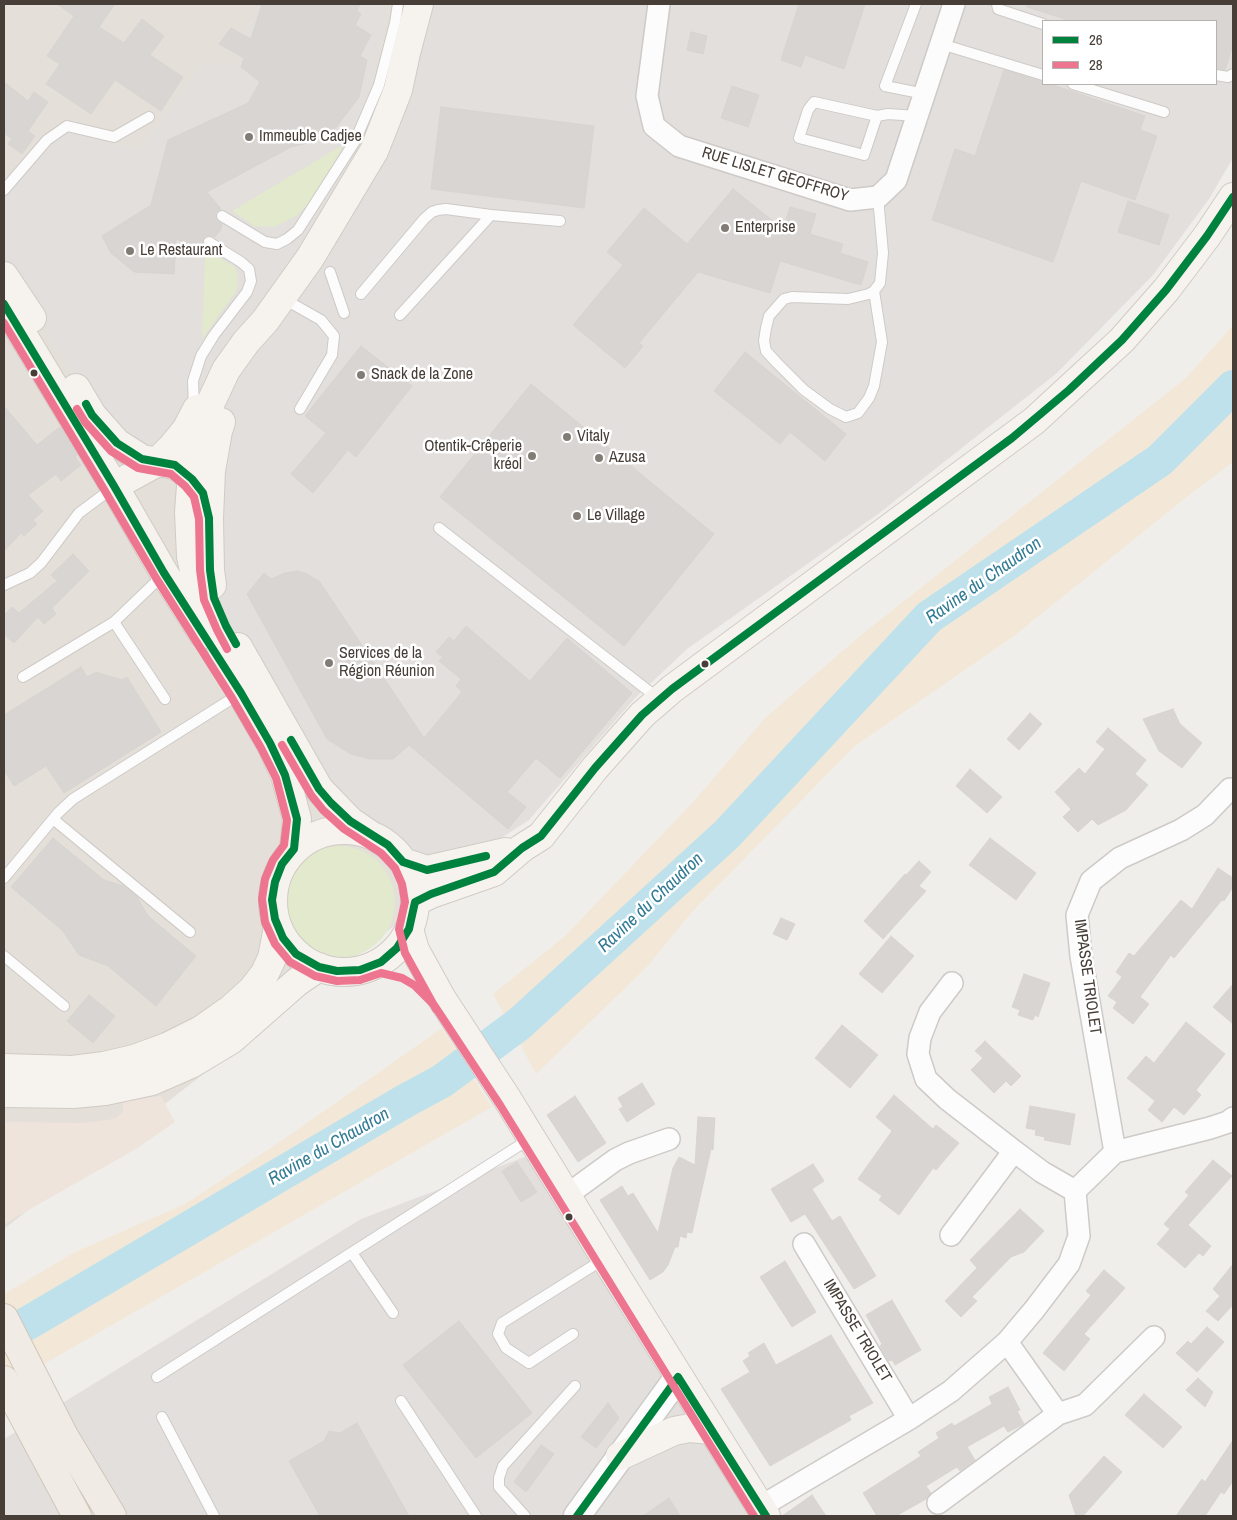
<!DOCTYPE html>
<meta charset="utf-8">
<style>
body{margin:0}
#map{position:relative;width:1237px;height:1520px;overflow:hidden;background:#f0eeeb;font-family:"Archivo Narrow",sans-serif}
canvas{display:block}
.frame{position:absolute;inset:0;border:5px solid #463e37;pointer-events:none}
.legend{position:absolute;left:1042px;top:20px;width:175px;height:65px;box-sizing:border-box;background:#fff;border:1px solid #b5b2af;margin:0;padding:6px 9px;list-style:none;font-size:15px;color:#463e37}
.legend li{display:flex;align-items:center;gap:10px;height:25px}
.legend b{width:25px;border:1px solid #b5b2af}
</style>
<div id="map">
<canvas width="1237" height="1520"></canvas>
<div class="frame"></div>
<ul class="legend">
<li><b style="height:6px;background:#00823f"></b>26</li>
<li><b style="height:6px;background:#ee758f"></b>28</li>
</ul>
</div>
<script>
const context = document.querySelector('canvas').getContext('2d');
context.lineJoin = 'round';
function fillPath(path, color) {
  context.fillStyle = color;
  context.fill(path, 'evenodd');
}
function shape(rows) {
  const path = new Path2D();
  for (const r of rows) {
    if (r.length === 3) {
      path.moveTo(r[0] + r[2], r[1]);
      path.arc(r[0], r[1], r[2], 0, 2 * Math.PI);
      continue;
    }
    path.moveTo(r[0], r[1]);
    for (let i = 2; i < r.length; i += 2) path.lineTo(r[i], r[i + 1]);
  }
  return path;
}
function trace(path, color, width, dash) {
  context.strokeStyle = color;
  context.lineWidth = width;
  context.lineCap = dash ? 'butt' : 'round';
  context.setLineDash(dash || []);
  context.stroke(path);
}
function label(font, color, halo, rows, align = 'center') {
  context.font = font + ' "Archivo Narrow",sans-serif';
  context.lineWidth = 5;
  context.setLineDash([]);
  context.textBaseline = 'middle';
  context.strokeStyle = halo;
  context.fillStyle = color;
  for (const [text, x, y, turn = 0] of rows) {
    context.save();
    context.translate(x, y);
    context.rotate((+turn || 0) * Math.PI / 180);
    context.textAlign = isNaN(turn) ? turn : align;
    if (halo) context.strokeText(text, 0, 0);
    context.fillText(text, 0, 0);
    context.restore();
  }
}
fillPath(shape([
 [4,4,413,4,306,792,422,854,475,863,4,1229]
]), '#e4dfd9');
fillPath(shape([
 [161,1096,175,1122,136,1149,4,1224,5,1122,84,1123,114,1119,123,1112,123,1102]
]), '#efe4dc');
fillPath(shape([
 [257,4,389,4,373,78,407,85,421,4,1233,4,1233,158,1209,199,1153,275,1057,373,878,514,687,649,635,698,529,820,495,842,440,862,421,855,386,828,303,792,201,578,196,465,113,432,4,267,4,201,50,141,69,133,140,151,201,63,236,65],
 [1043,21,1216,21,1216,84,1043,84],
 [540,1151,766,1516,4,1516,4,1439,361,1219]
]), '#e3dfdc');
fillPath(shape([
 [344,144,317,196,296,216,274,227,254,226,232,211],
 [205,253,218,257,235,267,238,275,238,284,235,293,202,339],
 [339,902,56]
]), '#e2e9cd');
fillPath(shape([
 [1233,325,1233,462,1193,492,1014,636,855,746,692,912,646,968,536,1074,493,994,565,936,694,801,765,718,861,635,1186,378],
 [442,1028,492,1107,4,1387,4,1294,75,1252,185,1204,284,1139]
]), '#f3e8d7');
fillPath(shape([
 [23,185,104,240,111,253,134,272,176,292,181,379,141,440,107,413,65,352,87,326,56,283,34,306,4,258,4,207]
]), '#e2dfdc');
trace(shape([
 [4,1337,405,1101,442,1081,519,1024,727,834,929,617,1160,460,1233,387]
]), '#bee1ec', 34);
const building = shape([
 [57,4,115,4,99,27,124,43,142,19,164,36,150,55,183,77,161,111,115,80,91,114,46,84,60,64,47,56,74,16,57,4],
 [262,4,360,4,357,11,361,14,355,25,371,35,360,56,367,60,359,97,331,134,312,142,291,147,207,192,221,209,216,212,215,216,216,220,222,224,221,229,215,237,210,235,205,236,202,241,203,245,193,246,176,239,174,274,134,272,111,253,102,236,151,205,168,140,248,103,260,82,241,67,244,58,219,44,231,28,251,39,262,4],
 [799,4,865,4,844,69,805,55,801,67,781,60,799,4],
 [1027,4,1233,4,1233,44,1225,70,1216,68,1216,21,1071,21,1027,7,1027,4],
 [691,32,707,36,703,54,687,50,691,32],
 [1004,70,1043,82,1043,84,1050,84,1145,116,1140,130,1157,136,1135,200,1081,181,1053,262,932,220,955,149,975,156,1004,70],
 [4,82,28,101,34,92,48,102,28,131,35,136,22,154,8,144,12,139,4,133,4,82],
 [732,86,759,95,748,127,721,118,732,86],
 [441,107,594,126,584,208,431,189,441,107],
 [733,189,783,229,790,207,816,214,810,234,843,244,840,253,868,262,861,285,780,261,770,293,698,272,639,343,643,346,625,368,573,325,623,265,607,252,644,208,687,244,733,189],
 [1128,201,1169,215,1159,245,1118,232,1128,201],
 [361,346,412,386,356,457,348,450,313,493,291,474,326,433,305,416,361,346],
 [745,352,846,434,825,461,790,432,780,444,714,391,745,352],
 [531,384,714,534,624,646,440,497,531,384],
 [4,406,37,445,60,427,77,455,75,457,81,465,61,481,56,474,28,495,43,511,33,520,37,524,24,536,21,533,4,551,4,406],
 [73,554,89,571,52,608,56,614,44,624,38,617,14,643,4,634,4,615,12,607,19,613,57,581,51,575,73,554],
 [298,571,307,574,319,581,424,738,462,692,456,686,461,679,439,661,443,657,436,652,449,637,454,641,466,626,530,681,567,638,632,693,560,778,536,758,507,792,526,807,508,829,409,745,393,759,370,759,351,754,327,739,247,594,264,573,271,579,285,573,298,571],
 [81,667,87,677,96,672,122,680,127,677,161,732,64,793,46,766,14,786,4,770,4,715,81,667],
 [1173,709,1180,724,1202,743,1182,768,1159,751,1143,719,1173,709],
 [1030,713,1042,724,1019,750,1007,739,1030,713],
 [1108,728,1146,760,1135,774,1148,785,1126,810,1098,825,1092,819,1078,832,1063,817,1071,809,1055,792,1079,768,1085,774,1105,749,1096,742,1108,728],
 [970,769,1002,797,987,813,956,786,970,769],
 [53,838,104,880,124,886,137,897,148,916,196,956,156,1006,108,966,79,955,62,930,11,887,53,838],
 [990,838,1036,873,1016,900,969,865,990,838],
 [919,861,931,872,919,886,926,891,883,939,864,921,905,874,906,875,919,861],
 [1218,868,1233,878,1233,887,1224,901,1222,900,1174,958,1171,955,1140,997,1149,1004,1133,1024,1113,1008,1117,1002,1108,996,1122,977,1116,972,1129,953,1134,956,1181,900,1192,909,1218,868],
 [781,918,795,924,787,940,773,934,781,918],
 [891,936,914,956,882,993,859,974,891,936],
 [1024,974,1050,983,1038,1017,1035,1015,1033,1020,1018,1015,1020,1010,1012,1007,1024,974],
 [1233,984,1233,1024,1213,1007,1233,984],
 [89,995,115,1016,93,1043,67,1021,89,995],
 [1186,1022,1225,1054,1196,1090,1201,1095,1184,1115,1174,1107,1162,1122,1148,1110,1155,1101,1127,1078,1146,1056,1154,1063,1186,1022],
 [842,1025,878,1055,850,1088,815,1058,842,1025],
 [985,1041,1021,1076,1011,1086,1006,1081,994,1093,971,1070,983,1058,975,1051,985,1041],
 [642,1083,655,1104,627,1122,619,1109,623,1107,618,1098,642,1083],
 [894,1095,933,1129,936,1125,959,1143,936,1170,933,1168,899,1215,879,1200,882,1196,858,1179,892,1131,876,1117,894,1095],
 [575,1096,606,1143,578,1162,547,1115,575,1096],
 [1030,1106,1075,1114,1070,1145,1044,1140,1045,1137,1035,1135,1036,1130,1026,1128,1030,1106],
 [698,1117,715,1118,713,1150,711,1149,692,1233,687,1232,686,1238,680,1236,678,1247,675,1247,668,1265,663,1272,650,1280,600,1200,622,1186,628,1196,633,1193,658,1233,673,1168,679,1157,695,1165,698,1117],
 [1213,1160,1232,1176,1188,1225,1211,1246,1203,1256,1190,1246,1199,1253,1185,1268,1157,1244,1170,1229,1164,1224,1189,1195,1185,1192,1213,1160],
 [517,1162,537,1192,521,1202,502,1171,517,1162],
 [813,1164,824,1181,812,1189,832,1221,840,1216,876,1276,854,1289,805,1214,791,1222,771,1189,813,1164],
 [1020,1209,1044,1231,1024,1252,1011,1257,972,1297,977,1301,961,1317,945,1301,977,1268,970,1260,1020,1209],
 [785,1261,816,1312,792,1327,760,1277,785,1261],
 [1233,1264,1233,1307,1232,1306,1218,1321,1206,1311,1220,1296,1213,1289,1233,1264],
 [1104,1270,1125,1288,1084,1334,1090,1339,1064,1371,1043,1353,1091,1295,1086,1291,1104,1270],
 [892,1300,921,1350,895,1365,892,1360,889,1361,880,1346,882,1344,866,1315,892,1300],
 [459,1321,532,1413,476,1458,403,1365,459,1321],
 [1207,1327,1224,1342,1197,1372,1176,1353,1188,1341,1191,1344,1207,1327],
 [831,1335,873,1403,849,1416,851,1420,770,1466,721,1389,750,1372,743,1361,750,1356,748,1353,764,1343,776,1365,831,1335],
 [1198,1378,1213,1392,1205,1407,1186,1390,1198,1378],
 [1008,1387,1020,1410,1017,1411,1024,1424,1008,1432,1004,1426,967,1447,975,1460,960,1471,957,1467,926,1486,931,1493,926,1499,896,1516,877,1516,863,1493,921,1456,918,1452,939,1438,936,1433,952,1423,954,1426,992,1404,989,1397,1008,1387],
 [1144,1394,1182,1427,1163,1448,1125,1415,1144,1394],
 [608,1403,619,1418,596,1448,581,1437,608,1403],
 [357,1423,409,1516,320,1516,289,1461,324,1441,329,1431,340,1433,357,1423],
 [1233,1440,1233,1481,1224,1494,1221,1492,1205,1516,1176,1516,1202,1479,1205,1482,1233,1440],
 [541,1445,554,1454,526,1492,514,1482,541,1445],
 [1104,1456,1122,1472,1083,1516,1076,1516,1069,1495,1104,1456],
 [812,1495,826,1516,782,1516,812,1495],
 [669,1498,680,1516,643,1516,669,1498]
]);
fillPath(building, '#d8d5d2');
trace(building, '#d8d5d1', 1);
const service = shape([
 [916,4,885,86,925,94],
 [997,4,998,9,1043,24],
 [941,44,1043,75],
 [1216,75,1228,77,1233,74],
 [1073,84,1164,112],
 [877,116,864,155,799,138,808,110,814,102,877,116,888,114,917,116],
 [4,190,47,140,67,126,114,137,149,117],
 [222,216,265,242,277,244,287,239,298,230,355,141,379,85,395,23,398,4],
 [330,272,344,313],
 [874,291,882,342,874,386,869,398,858,413,846,417,830,409,804,390,777,363,766,351,764,341,766,328,769,316,784,299,792,297,848,299,869,294,874,291,880,283,883,253,878,197],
 [361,294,424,219,432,212,438,210,446,209,491,215,560,221],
 [282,298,321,320,334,336,332,355,300,409],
 [400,315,491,215],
 [194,408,193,381,201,356,214,335,247,292,251,281,249,269,241,262,209,242],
 [439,528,659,699],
 [4,585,30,573,41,563,79,513,114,487],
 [114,622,165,699],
 [23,677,114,622,163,575],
 [53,819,190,932],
 [4,878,58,813,73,799,241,693],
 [4,956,64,1006],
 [352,1253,393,1313],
 [573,1334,529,1363,506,1348,498,1334,502,1323,604,1259],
 [157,1377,531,1138],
 [401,1401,476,1516],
 [162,1417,214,1516],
 [525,1516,499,1487,499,1478,503,1466,575,1386]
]);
const minor = shape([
 [659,4,647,96,654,126,679,146,850,200,878,197,896,180,954,4],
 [952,983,930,1012,920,1038,918,1054,926,1079,947,1099,1014,1151,1042,1172,1075,1191],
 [1115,1152,1081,956,1077,915,1091,881,1120,858,1181,830,1205,815,1230,789],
 [1075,1191,1115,1152,1210,1128,1228,1122,1233,1118],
 [567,1195,615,1160,629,1153,669,1139],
 [951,1235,1014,1151],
 [804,1244,909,1419],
 [1007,1342,1058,1414],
 [938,1503,1058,1414,1085,1405,1154,1337],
 [760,1507,909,1419,951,1391,1007,1342,1034,1310,1069,1264,1079,1236,1075,1191]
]);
const tertiary = shape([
 [577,1516,678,1377]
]);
const secondary = shape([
 [4,276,32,318],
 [4,304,114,486,164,573,203,634],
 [76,388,92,415,117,443,142,459,175,465,184,471,200,490],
 [114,486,156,463,172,447,186,430,197,409],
 [212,585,210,570,209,518,211,471,218,431,221,422],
 [238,647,319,789,350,821,369,834],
 [344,901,71],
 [294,849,297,819,285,775,270,743,241,693,206,610,197,585,191,556,189,512,193,460,205,415,226,370,246,342,265,321,310,258,374,151,398,90,406,53,419,4],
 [403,862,427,870,506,852],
 [415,902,431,894,494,872,522,848,541,836,595,768,642,715,672,689,1034,421,1122,340,1166,290,1207,236,1233,197],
 [409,929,415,950,442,999,508,1100,605,1258,766,1516],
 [4,1068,73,1070,104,1066,134,1059,167,1047,201,1030,231,1009,252,990,265,973,272,958,278,927],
 [4,1093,73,1094,105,1091,152,1081,191,1064,231,1040,297,982,319,967],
 [620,1456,674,1431,690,1428,711,1430]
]);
const primary = shape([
 [4,1318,64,1436,112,1516],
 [4,1380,77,1516]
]);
trace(service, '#cdcac7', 12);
trace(minor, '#cdcac7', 24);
trace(tertiary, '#cdcac7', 29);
trace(secondary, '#d0cbc4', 30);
trace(primary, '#d1c6ba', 30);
trace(service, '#fdfcfc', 10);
trace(minor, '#fdfcfc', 21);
trace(tertiary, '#fdfcfc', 26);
trace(secondary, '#f6f3ef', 28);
trace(primary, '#f0ebe5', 28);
trace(shape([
 [4,304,114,486,164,573,241,693,270,743,285,775,297,819,294,849,282,864,275,882,272,900,275,919,283,938,296,954,319,967,337,971,360,970,381,962,397,948,409,929,415,902,431,894,494,872,522,848,541,836,595,768,642,715,672,689,1012,438,1069,390,1122,340,1166,290,1207,236,1233,197],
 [86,404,92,415,117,443,142,459,175,465,192,479,203,493,209,518,210,570,214,598,226,626,236,644],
 [291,740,319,789,331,803,350,821,388,845,403,862,427,870,486,856],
 [577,1516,678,1377,766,1516]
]), '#00823f', 8);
trace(shape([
 [4,323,105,491,156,578,232,698,261,748,276,778,287,820,284,845,273,860,265,879,262,899,265,922,275,944,290,962,315,976,337,981,360,980,381,973,402,978,414,985,434,1005,500,1105,754,1516],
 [77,409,85,422,111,451,138,468,171,474,185,486,194,497,199,519,200,570,204,600,217,630,227,649],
 [282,745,311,795,323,810,344,829,381,853,395,868,402,884,405,902,399,929,405,953,436,1009]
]), '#ee758f', 8);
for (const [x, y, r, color] of [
 [249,137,5,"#827c76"],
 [725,228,5,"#827c76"],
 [130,251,5,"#827c76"],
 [34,373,4.5,"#463e37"],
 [361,375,5,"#827c76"],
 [567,437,5,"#827c76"],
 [532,456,5,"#827c76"],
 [599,458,5,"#827c76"],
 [577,516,5,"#827c76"],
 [329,663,5,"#827c76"],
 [705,664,4.5,"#463e37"],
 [569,1217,4.5,"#463e37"]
]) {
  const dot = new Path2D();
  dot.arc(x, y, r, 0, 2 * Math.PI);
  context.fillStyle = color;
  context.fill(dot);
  trace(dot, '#fff', 2);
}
label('16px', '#463e37', '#fff', [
 ["Immeuble Cadjee",259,137],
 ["Enterprise",735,228],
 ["Le Restaurant",140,251],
 ["Snack de la Zone",371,375],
 ["Vitaly",577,437],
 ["Otentik-Crêperie",522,447,"right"],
 ["kréol",522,465,"right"],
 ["Azusa",609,458],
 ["Le Village",587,516],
 ["Services de la",339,654],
 ["Région Réunion",339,672]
], 'left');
label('16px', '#463e37', '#fff', [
 ["RUE LISLET GEOFFROY",775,175,17],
 ["IMPASSE TRIOLET",1087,977,82],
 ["IMPASSE TRIOLET",857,1331,59]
]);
label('italic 18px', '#317a94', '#fff', [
 ["Ravine du Chaudron",984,581,-35],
 ["Ravine du Chaudron",651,903,-43],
 ["Ravine du Chaudron",329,1147,-30]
]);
</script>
